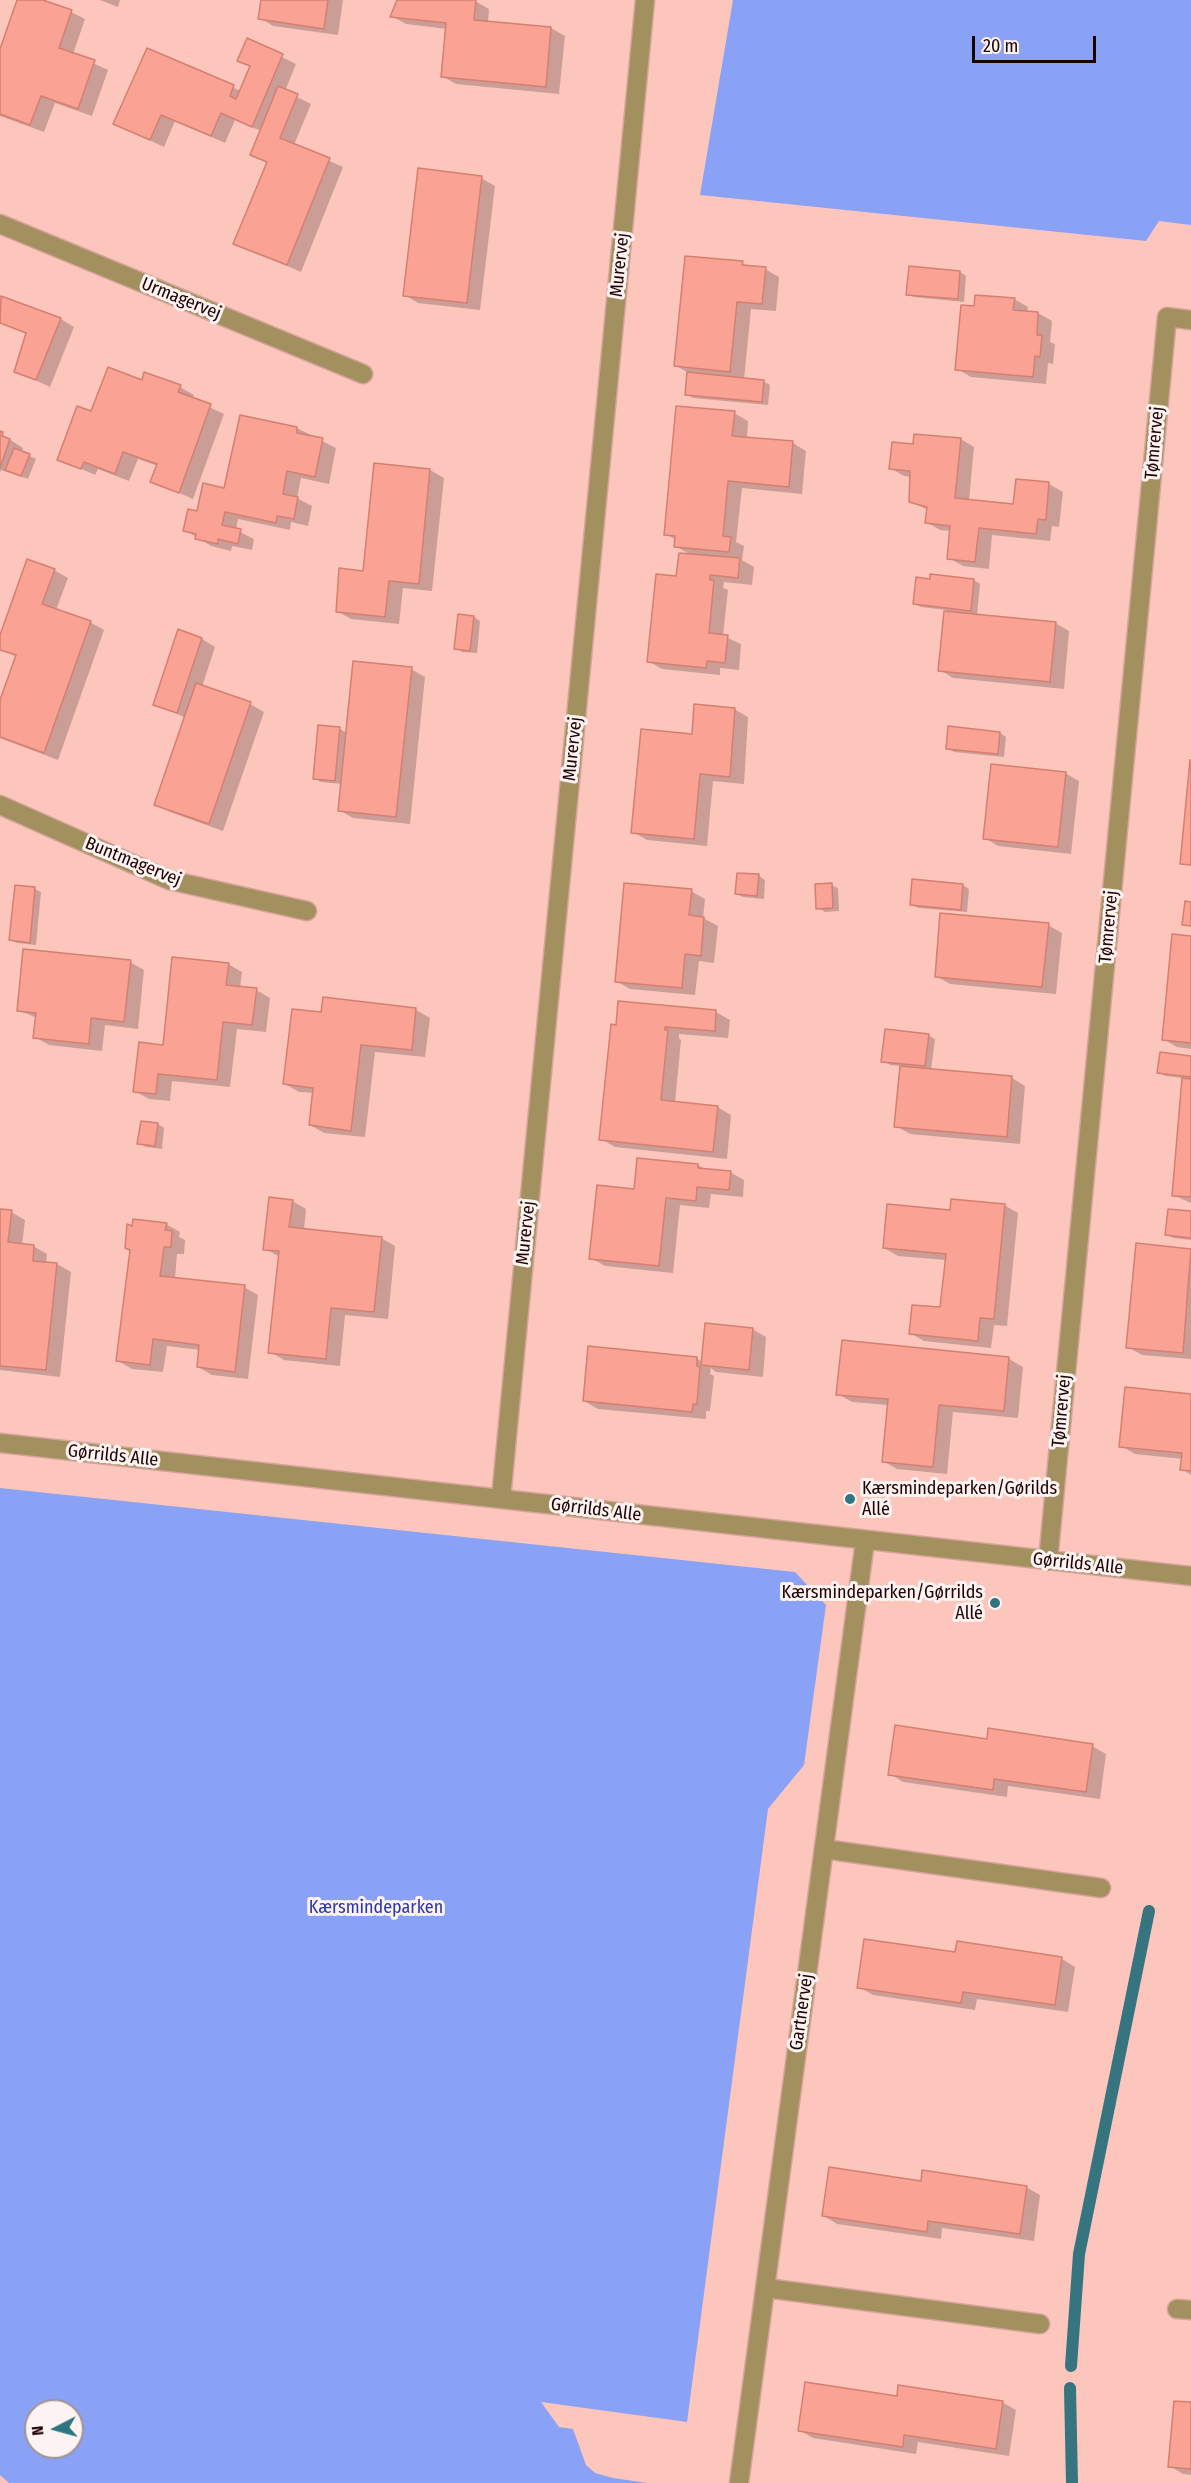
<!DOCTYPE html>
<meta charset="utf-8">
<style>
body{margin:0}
#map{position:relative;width:1191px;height:2483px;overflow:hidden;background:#fdc6bc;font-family:"Fira Sans Condensed",sans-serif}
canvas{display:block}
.north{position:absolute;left:24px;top:2399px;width:60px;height:60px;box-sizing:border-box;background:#fdf3f2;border:2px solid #a39392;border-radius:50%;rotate:264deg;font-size:16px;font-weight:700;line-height:24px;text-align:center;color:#1d0201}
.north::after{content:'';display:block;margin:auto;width:21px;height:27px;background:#2e7581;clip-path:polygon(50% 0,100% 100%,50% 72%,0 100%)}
.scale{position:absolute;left:972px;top:36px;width:124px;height:27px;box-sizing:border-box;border:3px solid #1d0201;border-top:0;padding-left:8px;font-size:18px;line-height:21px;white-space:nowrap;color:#1d0201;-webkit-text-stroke:4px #fdf3f2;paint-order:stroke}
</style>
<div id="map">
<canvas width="1191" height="2483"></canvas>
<div class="north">N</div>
<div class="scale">20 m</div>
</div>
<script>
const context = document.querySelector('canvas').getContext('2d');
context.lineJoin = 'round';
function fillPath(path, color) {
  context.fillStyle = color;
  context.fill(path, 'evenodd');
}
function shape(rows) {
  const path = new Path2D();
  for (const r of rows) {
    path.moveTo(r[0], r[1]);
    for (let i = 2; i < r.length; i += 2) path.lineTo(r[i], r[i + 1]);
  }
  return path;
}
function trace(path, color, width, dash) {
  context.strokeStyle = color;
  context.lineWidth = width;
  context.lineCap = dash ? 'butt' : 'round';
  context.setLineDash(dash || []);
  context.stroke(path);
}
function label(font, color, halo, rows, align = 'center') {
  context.font = font + ' "Fira Sans Condensed",sans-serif';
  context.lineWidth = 6;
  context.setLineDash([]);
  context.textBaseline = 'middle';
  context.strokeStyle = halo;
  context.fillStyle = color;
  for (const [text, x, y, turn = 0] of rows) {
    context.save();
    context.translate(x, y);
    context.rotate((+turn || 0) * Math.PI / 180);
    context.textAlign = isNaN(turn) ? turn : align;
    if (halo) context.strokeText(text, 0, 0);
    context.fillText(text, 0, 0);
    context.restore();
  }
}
fillPath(shape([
 [733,0,1191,0,1191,225,1159,221,1146,241,700,195],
 [0,1488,795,1572,826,1605,804,1765,768,1809,687,2422,541,2402,559,2427,573,2429,586,2465,595,2473,613,2478,648,2483,9,2483,0,2475],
 [36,2411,72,2411,72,2447,36,2447]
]), '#89a2f5');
fillPath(shape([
 [19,0,39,0,71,12,85,19,73,54,108,70,92,116,55,103,44,132,0,116,0,53],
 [100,0,120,0,118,7],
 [262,0,343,0,338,35,273,26,260,18],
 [399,0,475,1,489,9,488,23,551,28,565,36,559,94,456,84,442,76,447,29,406,24,392,16],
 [248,40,296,64,285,91,311,104,294,145,343,167,301,272,235,243,268,163,252,154,261,131,235,120,225,143,175,121,164,147,115,124,147,50,241,91,251,67,238,60],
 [481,178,495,186,480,310,418,303,405,295],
 [742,263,750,267,765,269,779,277,776,311,751,309,744,379,763,381,770,385,768,405,693,398,687,395,689,373,676,366],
 [960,272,966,276,964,302,914,297,908,294],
 [2,298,61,319,74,327,50,387,16,371,27,334,0,323],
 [1014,299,1028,307,1027,312,1038,313,1052,321,1050,342,1055,344,1053,364,1048,363,1046,384,971,377,957,369,976,307],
 [143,382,180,387,194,395,192,399,224,414,193,499,152,481,158,466,138,459,129,481,98,469,95,475,59,459,92,413],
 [734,413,748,421,747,438,793,443,806,451,802,494,742,488,736,542,744,546,742,560,754,567,752,585,724,582,723,588,728,590,723,636,741,644,739,670,720,668,720,675,662,669,648,661,677,578,693,556,675,546,676,540,666,534],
 [297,428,336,448,329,484,301,478,297,498,312,506,308,526,291,522,290,530,238,519,236,530,254,539,252,550,232,546,231,551,211,546,185,530,198,512],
 [0,433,23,448,22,452,36,459,28,479,1,470,0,473],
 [961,439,974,447,969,501,1015,506,1017,481,1049,484,1063,492,1059,527,1052,526,1050,541,992,535,989,569,963,566,949,558,951,531,940,530,926,522,928,510,911,502,911,477,904,476,890,468,915,446],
 [430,470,444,478,432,591,403,588,399,624,351,619,337,611],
 [54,570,68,578,56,610,90,622,104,630,58,760,0,738,0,704,17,657,0,649,0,639],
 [974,580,980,584,977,616,1055,623,1069,631,1064,689,953,678,940,670,946,610,921,607,914,603],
 [474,617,480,621,477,653,462,652,456,648],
 [179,631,202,639,215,647,202,687,250,704,264,712,223,831,170,812,156,804,186,718,155,704],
 [411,669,425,677,410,824,353,818,339,810,342,784,321,782,314,778,340,729,347,733],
 [734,709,748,717,744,784,713,781,707,846,647,840,633,832,693,735],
 [1000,733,1006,737,1004,757,954,752,947,748],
 [1065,773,1079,781,1071,854,998,846,985,838],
 [759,876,765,880,764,899,743,897,736,894],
 [831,885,838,888,839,911,825,912,818,908],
 [963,885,969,889,967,912,918,908,911,904],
 [35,889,41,892,36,945,17,943,11,940],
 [691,891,705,899,703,918,718,926,714,963,699,961,695,995,630,989,616,981],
 [1048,925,1062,933,1056,994,950,984,936,976],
 [1191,937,1191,1049,1177,1047,1163,1039],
 [130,962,144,970,138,1029,105,1025,102,1051,49,1045,35,1037,37,1018,18,1010],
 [228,964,242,972,240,988,256,990,270,998,266,1032,237,1029,230,1087,172,1081,170,1101,149,1099,135,1091,165,1046],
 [324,999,416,1010,430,1018,425,1057,375,1052,365,1137,324,1133,310,1125,314,1093,299,1092,285,1084,323,1014],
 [716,1012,730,1020,728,1038,679,1034,679,1038,681,1040,675,1103,717,1107,731,1115,727,1159,615,1147,601,1139,612,1026],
 [928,1035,935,1039,931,1070,1012,1078,1025,1086,1020,1144,910,1134,896,1126,901,1066,890,1065,883,1061],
 [1191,1057,1191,1203,1173,1195,1183,1078,1165,1076,1159,1072],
 [142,1122,158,1124,164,1128,162,1149,146,1147,139,1143],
 [698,1165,706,1170,730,1172,744,1180,743,1197,711,1194,709,1208,680,1205,673,1273,605,1266,591,1258,635,1190],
 [292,1201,306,1209,304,1230,381,1238,395,1246,388,1319,345,1315,340,1366,284,1360,270,1352,280,1257,265,1249],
 [1004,1205,1018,1213,1007,1326,994,1325,991,1348,924,1341,910,1333,941,1309,946,1260,898,1256,884,1248,951,1211],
 [0,1211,11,1212,25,1220,22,1245,33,1246,47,1254,46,1263,57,1264,71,1272,60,1377,0,1370],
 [1191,1213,1191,1240,1173,1238,1166,1234],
 [166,1224,180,1232,179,1237,185,1240,184,1254,177,1254,175,1279,244,1287,258,1295,248,1379,212,1375,198,1367,200,1350,167,1346,163,1372,132,1369,118,1361,133,1228],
 [1138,1245,1191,1250,1191,1359,1142,1355,1128,1347],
 [752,1329,766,1337,763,1377,716,1372,711,1368,710,1374,714,1376,710,1411,706,1411,706,1419,598,1409,584,1401,697,1359,703,1362],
 [843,1342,1009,1359,1023,1367,1018,1418,953,1412,947,1474,897,1469,883,1461,888,1405,852,1402,838,1394],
 [1191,1395,1191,1475,1182,1469,1183,1459,1135,1454,1121,1446],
 [988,1741,1092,1746,1106,1754,1100,1799,1008,1786,1007,1797,903,1782,890,1774],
 [957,1954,1062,1959,1075,1967,1068,2012,977,1999,975,2010,873,1995,859,1987],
 [922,2183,1026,2187,1040,2195,1034,2241,942,2228,941,2239,837,2224,824,2216],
 [898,2397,1002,2402,1016,2410,1009,2456,918,2442,916,2454,813,2438,799,2430],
 [1191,2404,1191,2475,1183,2474,1170,2466]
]), '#0003');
trace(shape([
 [1071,2366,1079,2254,1149,1911],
 [1070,2388,1072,2483]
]), '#367580', 12);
const building = shape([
 [17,0,43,0,72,10,59,48,95,60,78,109,41,96,30,125,0,114,0,49,17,0],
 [261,0,328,0,324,29,258,19,261,0],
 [397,0,476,0,474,20,551,27,546,87,441,77,446,23,390,17,397,0],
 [247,38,283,54,252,127,221,113,211,136,161,115,150,140,113,124,147,48,234,85,230,96,236,99,250,66,237,61,247,38],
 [278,86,298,94,280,138,330,158,287,265,233,244,267,162,250,155,278,86],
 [418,168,482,176,467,303,403,296,418,168],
 [685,256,743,261,742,265,766,267,762,304,737,302,730,372,674,366,685,256],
 [909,266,960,271,958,299,906,295,909,266],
 [975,295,1015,298,1013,310,1038,312,1037,335,1042,335,1040,357,1035,356,1033,377,955,370,961,305,974,306,975,295],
 [1,296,61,318,36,380,14,372,26,333,0,323,1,296],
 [108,367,142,380,144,372,181,385,178,392,211,404,179,493,150,482,157,464,123,452,115,474,84,462,81,469,57,460,77,406,91,411,108,367],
 [687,372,764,380,762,402,685,395,687,372],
 [676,406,735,411,732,436,793,441,789,487,728,481,723,536,731,537,729,552,674,547,675,536,664,535,676,406],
 [240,415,297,427,297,433,323,438,315,477,287,471,283,494,298,497,294,519,277,516,276,523,225,512,222,525,241,529,238,544,218,539,218,544,195,539,196,534,183,531,188,509,197,511,203,483,224,488,240,415],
 [0,431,3,432,2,436,10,439,0,468,0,431],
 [914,434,961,438,955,498,1013,504,1016,479,1049,482,1046,520,1038,519,1036,534,979,528,975,562,947,559,950,526,925,523,927,507,909,502,910,471,889,469,892,442,913,444,914,434],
 [14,448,30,454,21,476,5,470,14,448],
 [374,463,430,469,419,584,389,581,385,617,336,612,339,568,363,571,374,463],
 [679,553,740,558,738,578,710,575,710,580,714,580,709,633,728,635,725,663,707,661,706,668,647,662,656,574,676,576,679,553],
 [27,559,55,569,42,604,91,621,44,753,0,737,0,700,16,655,0,650,0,635,27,559],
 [930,574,974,579,971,611,913,604,916,577,930,579,930,574],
 [944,611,1056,622,1050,682,938,671,944,611],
 [458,614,474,616,470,651,454,649,458,614],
 [178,629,202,638,177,713,153,705,178,629],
 [353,661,412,667,396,817,338,811,353,661],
 [196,683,251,702,209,824,154,805,196,683],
 [694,704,735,708,730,777,700,774,694,839,631,833,641,729,692,734,694,704],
 [318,725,340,727,335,781,313,779,318,725],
 [948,726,1000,732,998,754,946,749,948,726],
 [1190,760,1191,760,1191,865,1180,864,1190,760],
 [991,764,1066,772,1058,847,983,839,991,764],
 [737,873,759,874,757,896,735,894,737,873],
 [912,879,963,884,961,910,910,905,912,879],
 [624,883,692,889,689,915,704,917,701,956,685,954,682,988,615,982,624,883],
 [832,883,833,908,816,909,815,884,832,883],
 [15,885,35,887,30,943,9,940,15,885],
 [1185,901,1191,902,1191,926,1182,925,1185,901],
 [940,913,1049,923,1042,987,935,977,940,913],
 [1172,934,1191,936,1191,1043,1162,1040,1172,934],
 [23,949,131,960,124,1022,91,1018,89,1044,33,1038,36,1013,17,1011,23,949],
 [172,957,229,963,226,985,257,988,252,1025,223,1022,217,1080,158,1074,156,1094,133,1092,139,1042,163,1045,172,957],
 [323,997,416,1008,412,1050,361,1045,351,1131,309,1125,313,1088,283,1084,292,1009,321,1012,323,997],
 [618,1001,716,1010,715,1031,665,1027,665,1030,668,1030,661,1100,718,1106,713,1152,599,1140,611,1024,616,1025,618,1001],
 [885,1029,929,1034,925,1066,881,1062,885,1029],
 [1160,1052,1191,1056,1191,1077,1157,1073,1160,1052],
 [900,1066,1012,1076,1007,1137,894,1127,900,1066],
 [1182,1078,1191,1079,1191,1197,1172,1196,1182,1078],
 [141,1121,158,1123,155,1146,137,1144,141,1121],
 [637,1158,698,1164,698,1168,731,1171,729,1190,697,1187,696,1201,666,1198,659,1266,589,1259,597,1185,634,1189,637,1158],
 [269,1197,293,1200,289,1227,382,1237,374,1312,331,1308,326,1359,268,1353,279,1251,263,1250,269,1197],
 [951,1199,1005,1204,994,1319,980,1318,978,1341,909,1334,912,1305,940,1307,946,1254,883,1248,887,1204,950,1210,951,1199],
 [0,1209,12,1210,8,1242,34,1245,33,1261,57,1263,46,1370,0,1366,0,1209],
 [1168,1209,1191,1211,1191,1238,1165,1235,1168,1209],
 [133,1219,167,1223,165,1230,172,1231,171,1247,164,1247,160,1276,245,1285,235,1372,197,1367,199,1345,153,1339,150,1365,116,1361,130,1250,125,1248,127,1224,132,1226,133,1219],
 [1136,1243,1191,1249,1183,1353,1126,1348,1136,1243],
 [705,1323,753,1328,749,1370,701,1365,705,1323],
 [842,1340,1009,1357,1004,1411,939,1405,933,1467,882,1462,888,1399,836,1395,842,1340],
 [588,1346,697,1357,697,1366,700,1367,697,1404,693,1404,692,1412,583,1401,588,1346],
 [1125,1387,1191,1394,1191,1471,1180,1470,1182,1453,1119,1447,1125,1387],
 [895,1725,987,1739,988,1728,1093,1744,1086,1792,994,1779,993,1790,888,1775,895,1725],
 [864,1939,955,1952,957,1941,1062,1957,1055,2005,963,1992,961,2003,857,1988,864,1939],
 [829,2167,921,2181,922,2170,1027,2186,1020,2234,928,2221,927,2232,822,2216,829,2167],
 [805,2382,897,2396,898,2385,1003,2401,996,2449,904,2435,903,2447,798,2431,805,2382],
 [1174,2401,1191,2402,1191,2469,1168,2467,1174,2401]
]);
fillPath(building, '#faa293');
trace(building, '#d37f71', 1.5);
const lane = shape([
 [824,1849,1101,1888],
 [766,2288,1040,2324],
 [1177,2309,1191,2310]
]);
const street = shape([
 [0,224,363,374],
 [0,805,169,880,307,911],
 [0,1443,1191,1576],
 [501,1498,645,0],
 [1048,1561,1167,317,1191,320],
 [739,2483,865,1541]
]);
trace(lane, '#d5a39a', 21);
trace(street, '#d5a39a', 21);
trace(lane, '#a2905e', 18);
trace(street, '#a2905e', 18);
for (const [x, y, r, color] of [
 [850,1499,6,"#2e7581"],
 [995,1603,6,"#2e7581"]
]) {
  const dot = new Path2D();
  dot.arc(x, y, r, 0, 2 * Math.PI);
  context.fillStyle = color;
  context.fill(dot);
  trace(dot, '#fdf3f2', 2);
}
label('18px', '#1d0201', '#fdf3f2', [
 ["Murervej",620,265,-84],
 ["Urmagervej",181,299,22],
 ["Tømrervej",1155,443,-85],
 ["Murervej",573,749,-84],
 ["Buntmagervej",133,862,22],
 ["Tømrervej",1109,927,-85],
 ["Murervej",526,1233,-84],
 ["Tømrervej",1062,1411,-85],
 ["Gørrilds Alle",113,1456,6],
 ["Gørrilds Alle",596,1510,7],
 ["Gørrilds Alle",1078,1564,6],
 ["Gartnervej",802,2012,-82]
]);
label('18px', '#1d0201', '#fdf3f2', [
 ["Kærsmindeparken/Gørilds",862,1489],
 ["Allé",862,1510],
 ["Kærsmindeparken/Gørrilds",983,1593,"right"],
 ["Allé",983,1614,"right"]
], 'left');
label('18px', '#2936ae', '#fdf3f2', [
 ["Kærsmindeparken",376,1908]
]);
</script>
